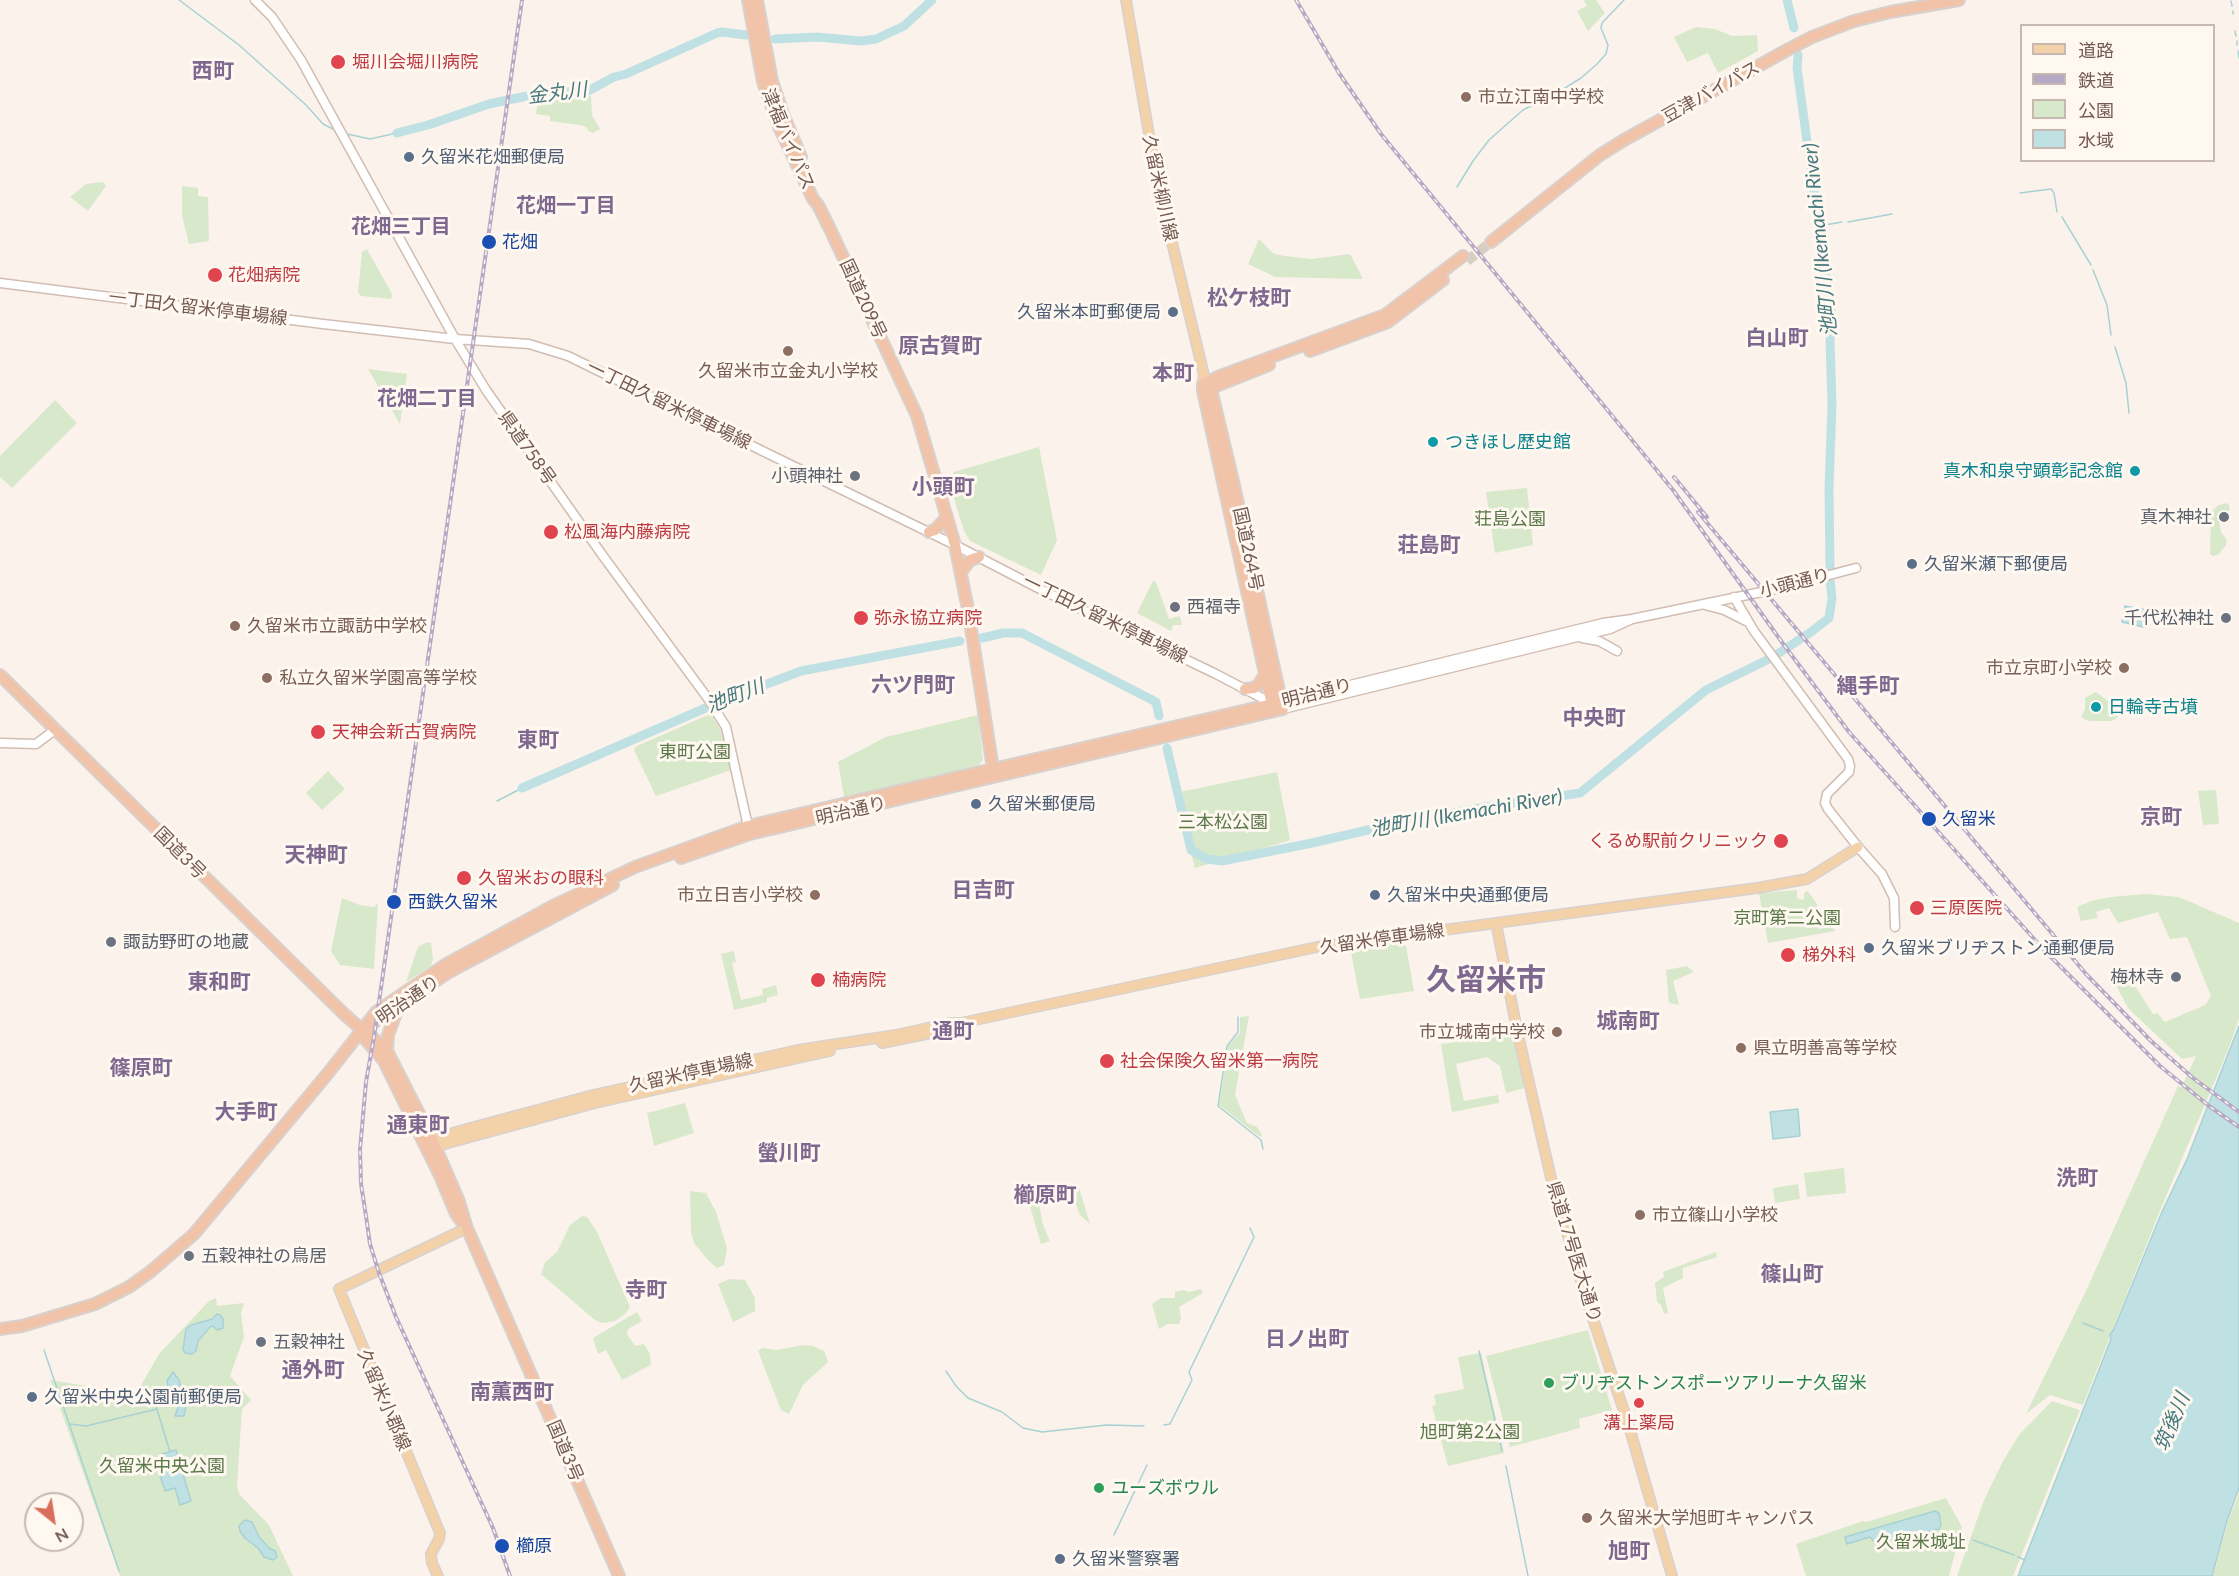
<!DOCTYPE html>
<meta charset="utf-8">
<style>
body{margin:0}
#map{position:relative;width:2239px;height:1576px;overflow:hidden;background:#fbf3eb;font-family:Lato,"Noto Sans JP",sans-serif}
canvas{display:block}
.legend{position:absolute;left:2020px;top:24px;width:195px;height:138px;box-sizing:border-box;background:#fef8f1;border:2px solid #c7b9b1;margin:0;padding:8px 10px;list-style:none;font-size:18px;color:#745a50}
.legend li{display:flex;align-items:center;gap:12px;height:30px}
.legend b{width:30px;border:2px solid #c7b9b1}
.north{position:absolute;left:24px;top:1492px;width:60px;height:60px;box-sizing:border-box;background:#fef8f1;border:2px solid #c7b9b1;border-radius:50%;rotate:150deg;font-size:16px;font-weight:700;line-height:24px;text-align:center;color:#745a50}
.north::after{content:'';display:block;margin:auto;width:21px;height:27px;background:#d96e5c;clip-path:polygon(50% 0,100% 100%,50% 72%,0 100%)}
</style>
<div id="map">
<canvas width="2239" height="1576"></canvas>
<ul class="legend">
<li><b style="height:8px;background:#f3d2aa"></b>道路</li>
<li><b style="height:8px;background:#b6a9c5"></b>鉄道</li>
<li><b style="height:16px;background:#d8e8ca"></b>公園</li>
<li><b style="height:16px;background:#c0e1e3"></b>水域</li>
</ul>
<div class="north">N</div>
</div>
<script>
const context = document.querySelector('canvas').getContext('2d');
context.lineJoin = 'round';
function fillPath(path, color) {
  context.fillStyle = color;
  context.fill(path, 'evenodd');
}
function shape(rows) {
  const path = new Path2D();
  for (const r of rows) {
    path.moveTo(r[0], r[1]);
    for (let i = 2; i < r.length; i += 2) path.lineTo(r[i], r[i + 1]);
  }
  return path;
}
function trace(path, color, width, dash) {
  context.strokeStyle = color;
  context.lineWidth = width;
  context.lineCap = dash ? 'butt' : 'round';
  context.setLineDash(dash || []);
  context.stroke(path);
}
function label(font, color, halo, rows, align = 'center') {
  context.font = font + ' Lato,"Noto Sans JP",sans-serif';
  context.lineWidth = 6;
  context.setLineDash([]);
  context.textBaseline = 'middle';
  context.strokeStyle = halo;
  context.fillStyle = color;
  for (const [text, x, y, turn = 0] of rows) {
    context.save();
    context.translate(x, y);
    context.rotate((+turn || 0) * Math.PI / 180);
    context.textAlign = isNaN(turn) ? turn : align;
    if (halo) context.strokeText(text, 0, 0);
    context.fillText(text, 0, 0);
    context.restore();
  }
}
fillPath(shape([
 [1584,0,1596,0,1605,13,1588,31,1577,11,1587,6],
 [1696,27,1715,29,1732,36,1757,35,1758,51,1718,73,1708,53,1687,62,1674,37],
 [591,96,592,115,600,129,593,133,587,130,588,128,580,125,550,121,550,116,536,114,538,100],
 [103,182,106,186,88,211,70,197,86,184],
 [182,186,198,188,198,196,208,197,209,241,189,244,182,216],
 [1259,239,1274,254,1285,256,1311,259,1350,254,1363,279,1275,277,1248,264],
 [367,249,392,294,391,299,361,296,358,292,362,252],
 [368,369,407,374,400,424],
 [55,400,77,423,12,488,0,477,0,456],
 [1039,447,1057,540,1041,575,970,541,964,531,948,479,954,472],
 [1527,488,1533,545,1495,553,1486,492],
 [2228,503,2230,510,2219,514,2219,519,2221,532,2227,540,2226,545,2219,554,2213,556,2210,554,2211,512,2219,505],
 [1153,581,1156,582,1169,619,1180,616,1182,625,1173,625,1171,631,1137,613],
 [2096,692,2116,707,2118,717,2112,721,2089,721,2081,717,2085,709,2085,698],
 [708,715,712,716,723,734,731,770,656,796,634,750,637,746],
 [978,715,983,760,975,769,844,797,838,762,886,737],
 [328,771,345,789,322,810,306,793],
 [1277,772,1290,839,1288,841,1195,868,1175,793],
 [2216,790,2219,824,2203,825,2198,791],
 [1797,890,1797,898,1803,900,1805,892,1808,891,1835,931,1768,943,1759,893],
 [2145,894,2179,897,2239,923,2239,1019,2228,1050,2159,1213,2083,1405,2050,1395,2026,1414,2085,1293,2178,1086,2181,1088,2196,1056,2182,1059,2134,1014,2128,1008,2109,972,2114,965,2122,966,2153,1014,2157,1013,2165,1022,2205,1005,2211,996,2187,937,2170,939,2158,912,2118,923,2109,908,2096,912,2098,918,2081,921,2077,907,2091,901,2111,897],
 [342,898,360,905,374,907,378,903,374,969,340,965,331,951],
 [1400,940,1406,946,1414,991,1360,999,1350,947],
 [427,942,431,943,433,959,431,966,406,982,418,947],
 [734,951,736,962,732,963,741,1000,763,995,762,989,776,985,778,995,767,998,767,1002,734,1010,721,954],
 [1687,966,1694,972,1673,981,1679,1005,1669,1003,1666,970],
 [1249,1016,1235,1095,1247,1123,1257,1127,1262,1135,1260,1137,1219,1105,1228,1046,1240,1033,1240,1017],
 [1513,1035,1525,1088,1506,1093,1500,1066,1487,1057,1456,1064,1464,1101,1498,1095,1499,1103,1452,1112,1441,1044],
 [685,1103,694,1133,654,1146,647,1113],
 [1844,1168,1846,1193,1807,1197,1804,1173],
 [1078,1184,1090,1224,1080,1215,1074,1199,1039,1202,1042,1222,1050,1241,1041,1244,1027,1196],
 [1798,1184,1800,1199,1775,1203,1773,1188],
 [690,1191,706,1193,716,1212,727,1248,724,1265,717,1268,707,1259,694,1243,691,1232],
 [582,1216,587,1217,597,1232,630,1307,626,1313,615,1321,602,1323,595,1320,541,1274,545,1262,557,1252,570,1225],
 [1716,1252,1717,1257,1683,1268,1683,1278,1663,1288,1668,1313,1664,1314,1661,1305,1657,1302,1655,1283,1664,1277,1663,1272],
 [730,1279,745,1280,755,1298,755,1311,733,1322,718,1284],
 [1201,1289,1203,1293,1179,1307,1181,1318,1179,1324,1168,1324,1159,1329,1152,1304,1161,1298,1175,1298,1175,1292,1183,1290,1189,1292],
 [216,1298,217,1306,244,1303,241,1313,244,1337,230,1376,251,1400,242,1409,237,1485,239,1494,269,1525,293,1576,120,1576,50,1380,136,1394,159,1354,209,1301],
 [637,1312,642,1321,628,1329,627,1334,635,1346,644,1344,650,1354,651,1365,622,1380,606,1350,598,1354,593,1338],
 [1588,1330,1612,1410,1579,1419,1580,1428,1510,1447,1486,1356],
 [803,1345,813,1346,824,1351,828,1362,803,1385,789,1414,781,1410,758,1351,762,1348,777,1350],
 [1481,1353,1504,1453,1448,1466,1432,1406,1436,1405,1434,1395,1464,1389,1458,1357],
 [2052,1401,2080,1410,2013,1576,1957,1576,1984,1500,2003,1461,2019,1435],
 [2239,1493,2239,1576,2213,1576,2228,1522],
 [1946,1498,1962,1527,1949,1576,1806,1576,1796,1544,1863,1521,1866,1522]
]), '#d8e8ca');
const water = shape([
 [2125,606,2147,610,2143,627,2122,622,2125,606],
 [2239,1026,2239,1488,2227,1521,2212,1576,2018,1576,2111,1339,2110,1335,2114,1329,2161,1214,2187,1159,2239,1026],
 [1798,1109,1800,1136,1773,1139,1770,1112,1798,1109],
 [217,1314,220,1315,223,1319,223,1328,217,1330,213,1326,210,1327,198,1341,196,1351,192,1354,185,1353,183,1349,186,1329,191,1325,212,1319,217,1314],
 [173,1372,179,1380,183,1398,187,1400,184,1416,175,1416,180,1402,161,1400,169,1391,167,1381,173,1372],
 [176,1450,191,1501,180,1505,175,1488,165,1491,156,1463,165,1461,162,1454,176,1450],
 [1935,1511,1939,1513,1941,1525,1939,1529,1875,1543,1870,1537,1847,1544,1845,1537,1935,1511],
 [245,1520,252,1522,259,1537,269,1548,275,1551,277,1557,273,1560,264,1557,258,1548,245,1538,240,1531,239,1526,245,1520]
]);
fillPath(water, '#c0e1e3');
trace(water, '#a8d1d4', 1.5);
trace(shape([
 [179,0,239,45,306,105,323,124,337,131],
 [2231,1,2232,6],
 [2233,11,2233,14],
 [2235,31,2236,36],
 [2237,41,2237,45],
 [2238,51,2239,58],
 [347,134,370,139,397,133],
 [1457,187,1473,161,1489,140,1523,110,1557,93,1581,78,1597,64,1606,54,1608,45,1601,28,1602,23,1624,0],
 [2020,193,2051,189,2054,193,2057,212],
 [2062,217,2091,265],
 [1848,222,1892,214],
 [1819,226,1842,222],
 [2093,270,2107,305,2111,335],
 [2115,347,2126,383,2129,413],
 [497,801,522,788],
 [1238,1017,1238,1032,1227,1046,1218,1106,1261,1140,1263,1149],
 [2083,1323,2103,1331],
 [44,1350,119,1571],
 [1479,1351,1502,1451],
 [946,1371,956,1386,968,1398,1002,1412,1023,1428,1042,1432,1107,1425,1144,1426],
 [156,1406,170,1452],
 [70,1424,86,1426,157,1409],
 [1164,1425,1170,1424,1192,1380,1189,1372,1254,1237,1250,1228],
 [1506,1466,1528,1576],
 [1114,1535,1147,1465],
 [1973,1540,2014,1555],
 [2018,1557,2025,1560]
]), '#a8d1d4', 1.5);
trace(shape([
 [1787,0,1794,28],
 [775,39,817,37,861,41,876,39,904,26,932,0],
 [1798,55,1797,68,1806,134,1832,318,1830,341,1832,405,1829,488,1830,570],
 [397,133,428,125,489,104,541,93,588,91,614,77,626,74,717,33,722,32,746,35],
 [982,638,1003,633,1022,633,1156,702,1159,716],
 [1167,748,1191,850,1207,859,1222,861,1312,843,1385,826,1486,807,1580,793,1706,690,1773,657,1811,632,1829,618,1832,598,1830,580],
 [522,788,717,703,801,671,960,641]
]), '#c0e1e3', 9);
trace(shape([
 [1467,261,1491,242]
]), '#d9cdc4', 10, [10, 5]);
const secondary = shape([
 [255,0,272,17,301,60,455,339,486,390,603,556,709,700,726,727,749,831],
 [0,283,323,324,455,339,529,344,568,356,955,545,1040,589,1216,674,1283,709,1610,629,1632,619],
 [1734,597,1754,631,1848,759,1850,766,1849,772,1827,794,1825,803,1828,809,1858,847,1882,874,1894,898,1895,927],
 [1705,605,1724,610,1746,621],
 [1582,638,1599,641,1617,651],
 [1281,702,1603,623,1632,619,1776,589,1856,568],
 [0,743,36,744,56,729]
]);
const primary = shape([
 [1126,0,1157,181,1204,375,1203,384],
 [1496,923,1517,1030,1551,1178,1588,1304,1628,1423,1672,1576],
 [882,1043,951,1029],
 [426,1141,463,1130,593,1095,762,1058,798,1050,896,1035,950,1023,961,1023,1317,947,1757,888,1807,879,1858,847],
 [430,1148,595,1103,830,1051],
 [438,1576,432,1563,431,1554,439,1539,440,1533,339,1289,467,1228]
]);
const trunk = shape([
 [748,0,763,82,779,127,813,199,818,205,830,229,917,416,955,545,968,609,993,769,996,774],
 [757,0,772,81,783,114,801,157],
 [1491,242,1600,155,1624,140,1789,49,1812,37,1854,21,1890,12,1959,0],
 [1310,351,1388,322,1443,280],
 [1206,390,1269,365],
 [929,532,935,530,947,517],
 [961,572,970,560,979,557],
 [0,675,343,1013,362,1030,369,1034,387,1051,432,1139,458,1199,467,1228,619,1576],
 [1245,689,1254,688,1259,684,1265,674],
 [1273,710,1203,391,1203,384,1220,376,1385,315,1463,256],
 [681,858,750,834,1283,709,1233,481,1209,381],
 [367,1027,449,972,613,885],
 [362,1030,366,1040,384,1061,441,1178,456,1214,461,1221],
 [387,1051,388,1035,398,1008],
 [0,1329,22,1326,95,1304,129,1287,150,1272,194,1234,329,1072,376,1012,445,965,555,905,635,867,748,826,1281,702]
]);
trace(secondary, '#d1bdb2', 11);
trace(primary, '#d8d1ce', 12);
trace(trunk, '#d8d1ce', 14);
trace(secondary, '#fff', 8);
trace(primary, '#f3d2aa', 9);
trace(trunk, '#f1c4a9', 10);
const rail = shape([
 [1296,0,1339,73,1381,134,1673,490,1784,645,1849,732,2044,950,2160,1066,2209,1106,2239,1127],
 [1674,477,1707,517],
 [1698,512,2086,974,2151,1041,2193,1078,2239,1112],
 [510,1576,493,1528,396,1317,379,1273,370,1244,366,1216,361,1184,360,1150,366,1082,374,1037,522,0]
]);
trace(rail, '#b6a9c5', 4);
trace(rail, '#fef8f1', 1.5, [4.5]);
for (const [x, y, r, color] of [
 [338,62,8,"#e0444e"],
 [1466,97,6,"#8d6e63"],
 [409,157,6,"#5c6f8a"],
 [489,242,8,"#1a4fb4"],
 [215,275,8,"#e0444e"],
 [1173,312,6,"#5c6f8a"],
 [788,351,6,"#8d6e63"],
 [1433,442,6,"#0f9aa8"],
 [2135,471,6,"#0f9aa8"],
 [855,476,6,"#6b7280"],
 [2224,517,6,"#6b7280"],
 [551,532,8,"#e0444e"],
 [1912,564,6,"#5c6f8a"],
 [1175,607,6,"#6b7280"],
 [861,618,8,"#e0444e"],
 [2226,618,6,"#6b7280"],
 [235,626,6,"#8d6e63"],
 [2124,668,6,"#8d6e63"],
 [267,678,6,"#8d6e63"],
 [2096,707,6,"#0f9aa8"],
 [318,732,8,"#e0444e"],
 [976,804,6,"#5c6f8a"],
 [1929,819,8,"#1a4fb4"],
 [1781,841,8,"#e0444e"],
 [464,878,8,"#e0444e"],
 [815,895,6,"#8d6e63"],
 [1375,895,6,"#5c6f8a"],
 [394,902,8,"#1a4fb4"],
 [1917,908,8,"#e0444e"],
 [111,942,6,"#6b7280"],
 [1869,948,6,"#5c6f8a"],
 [1788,955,8,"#e0444e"],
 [2176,977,6,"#6b7280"],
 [818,980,8,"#e0444e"],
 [1557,1032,6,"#8d6e63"],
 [1741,1048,6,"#8d6e63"],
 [1107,1061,8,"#e0444e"],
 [1640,1215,6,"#8d6e63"],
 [189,1256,6,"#6b7280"],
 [261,1342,6,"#6b7280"],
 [1549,1383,6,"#2e9e5b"],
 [32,1397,6,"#5c6f8a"],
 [1639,1403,6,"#e0444e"],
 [1099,1488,6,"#2e9e5b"],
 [1587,1518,6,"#8d6e63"],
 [502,1546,8,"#1a4fb4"],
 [1060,1559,6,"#5c6f8a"]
]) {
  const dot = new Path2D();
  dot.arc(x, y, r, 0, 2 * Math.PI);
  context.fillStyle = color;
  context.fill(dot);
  trace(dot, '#fef8f1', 2);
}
label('18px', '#be3a42', '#fef8f1', [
 ["堀川会堀川病院",352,62],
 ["花畑病院",228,275],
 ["松風海内藤病院",564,532],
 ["弥永協立病院",874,618],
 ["天神会新古賀病院",332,732],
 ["くるめ駅前クリニック",1768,841,"right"],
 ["久留米おの眼科",478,878],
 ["三原医院",1930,908],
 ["梯外科",1802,955],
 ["楠病院",832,980],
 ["社会保険久留米第一病院",1120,1061],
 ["溝上薬局",1639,1423,"center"]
], 'left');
label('18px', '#745a50', '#fef8f1', [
 ["豆津バイパス",1711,92,-29],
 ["津福バイパス",788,139,67],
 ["久留米柳川線",1160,188,78],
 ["国道209号",863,299,65],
 ["一丁田久留米停車場線",198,308,7],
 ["一丁田久留米停車場線",669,405,26],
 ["県道758号",527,448,55],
 ["国道264号",1248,549,78],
 ["小頭通り",1795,583,-14],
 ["一丁田久留米停車場線",1105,619,26],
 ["明治通り",1317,693,-14],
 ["明治通り",851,811,-13],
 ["国道3号",180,853,45],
 ["久留米停車場線",1382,939,-8],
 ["明治通り",408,1000,-34],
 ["久留米停車場線",691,1073,-12],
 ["県道17号医大通り",1574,1252,73],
 ["久留米小郡線",384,1400,67],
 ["国道3号",565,1451,67]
]);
label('18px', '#785e54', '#fef8f1', [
 ["市立江南中学校",1478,97],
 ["久留米市立金丸小学校",788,371,"center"],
 ["久留米市立諏訪中学校",247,626],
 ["市立京町小学校",2112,668,"right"],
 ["私立久留米学園高等学校",279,678],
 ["市立日吉小学校",803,895,"right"],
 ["市立城南中学校",1545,1032,"right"],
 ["県立明善高等学校",1753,1048],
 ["市立篠山小学校",1652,1215],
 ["久留米大学旭町キャンパス",1599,1518]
], 'left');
label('18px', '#4e5e75', '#fef8f1', [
 ["久留米花畑郵便局",421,157],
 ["久留米本町郵便局",1161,312,"right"],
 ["久留米瀬下郵便局",1924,564],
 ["久留米郵便局",988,804],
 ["久留米中央通郵便局",1387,895],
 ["久留米ブリヂストン通郵便局",1881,948],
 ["久留米中央公園前郵便局",44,1397],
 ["久留米警察署",1072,1559]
], 'left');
label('18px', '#164399', '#fef8f1', [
 ["花畑",502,242],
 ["久留米",1942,819],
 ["西鉄久留米",408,902],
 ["櫛原",516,1546]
], 'left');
label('18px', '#0d838f', '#fef8f1', [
 ["つきほし歴史館",1445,442],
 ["真木和泉守顕彰記念館",2123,471,"right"],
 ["日輪寺古墳",2108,707]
], 'left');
label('18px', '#5b616d', '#fef8f1', [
 ["小頭神社",843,476],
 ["真木神社",2212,517],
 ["西福寺",1187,607,"left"],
 ["千代松神社",2214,618],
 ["諏訪野町の地蔵",123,942,"left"],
 ["梅林寺",2164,977],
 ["五穀神社の鳥居",201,1256,"left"],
 ["五穀神社",273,1342,"left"]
], 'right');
label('18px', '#5b7849', '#fef8f1', [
 ["荘島公園",1510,519],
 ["東町公園",695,752],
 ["三本松公園",1223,822],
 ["京町第二公園",1787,918],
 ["旭町第2公園",1470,1432],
 ["久留米中央公園",162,1466],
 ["久留米城址",1921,1542]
]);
label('18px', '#27864d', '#fef8f1', [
 ["ブリヂストンスポーツアリーナ久留米",1561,1383],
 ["ユーズボウル",1111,1488]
], 'left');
label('italic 20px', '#477a7f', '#fef8f1', [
 ["金丸川",557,93,-7],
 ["池町川 (Ikemachi River)",1820,240,-96],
 ["池町川",735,696,-21],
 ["池町川 (Ikemachi River)",1466,813,-10],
 ["筑後川",2172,1422,-67]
]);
label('bold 20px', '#7f688f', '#fef8f1', [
 ["花畑一丁目",566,206],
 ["花畑三丁目",401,227],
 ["花畑二丁目",427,399]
]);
label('bold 21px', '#7f688f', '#fef8f1', [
 ["西町",213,71],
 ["松ケ枝町",1249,298],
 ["白山町",1777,338],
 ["原古賀町",940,346],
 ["本町",1173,373],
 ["小頭町",943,487],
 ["荘島町",1429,545],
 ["六ツ門町",913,685],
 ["縄手町",1868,686],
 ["中央町",1594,718],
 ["東町",538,740],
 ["京町",2161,817],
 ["天神町",316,855],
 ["日吉町",983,890],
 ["東和町",219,982],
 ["城南町",1628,1021],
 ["通町",953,1031],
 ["篠原町",141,1068],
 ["大手町",246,1112],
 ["通東町",418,1125],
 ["螢川町",789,1153],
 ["洗町",2077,1178],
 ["櫛原町",1045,1195],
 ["篠山町",1792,1274],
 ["寺町",646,1290],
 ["日ノ出町",1307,1339],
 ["通外町",313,1370],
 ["南薫西町",512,1392],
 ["旭町",1629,1551]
]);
label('bold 30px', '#7f688f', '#fef8f1', [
 ["久留米市",1486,980]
]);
</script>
